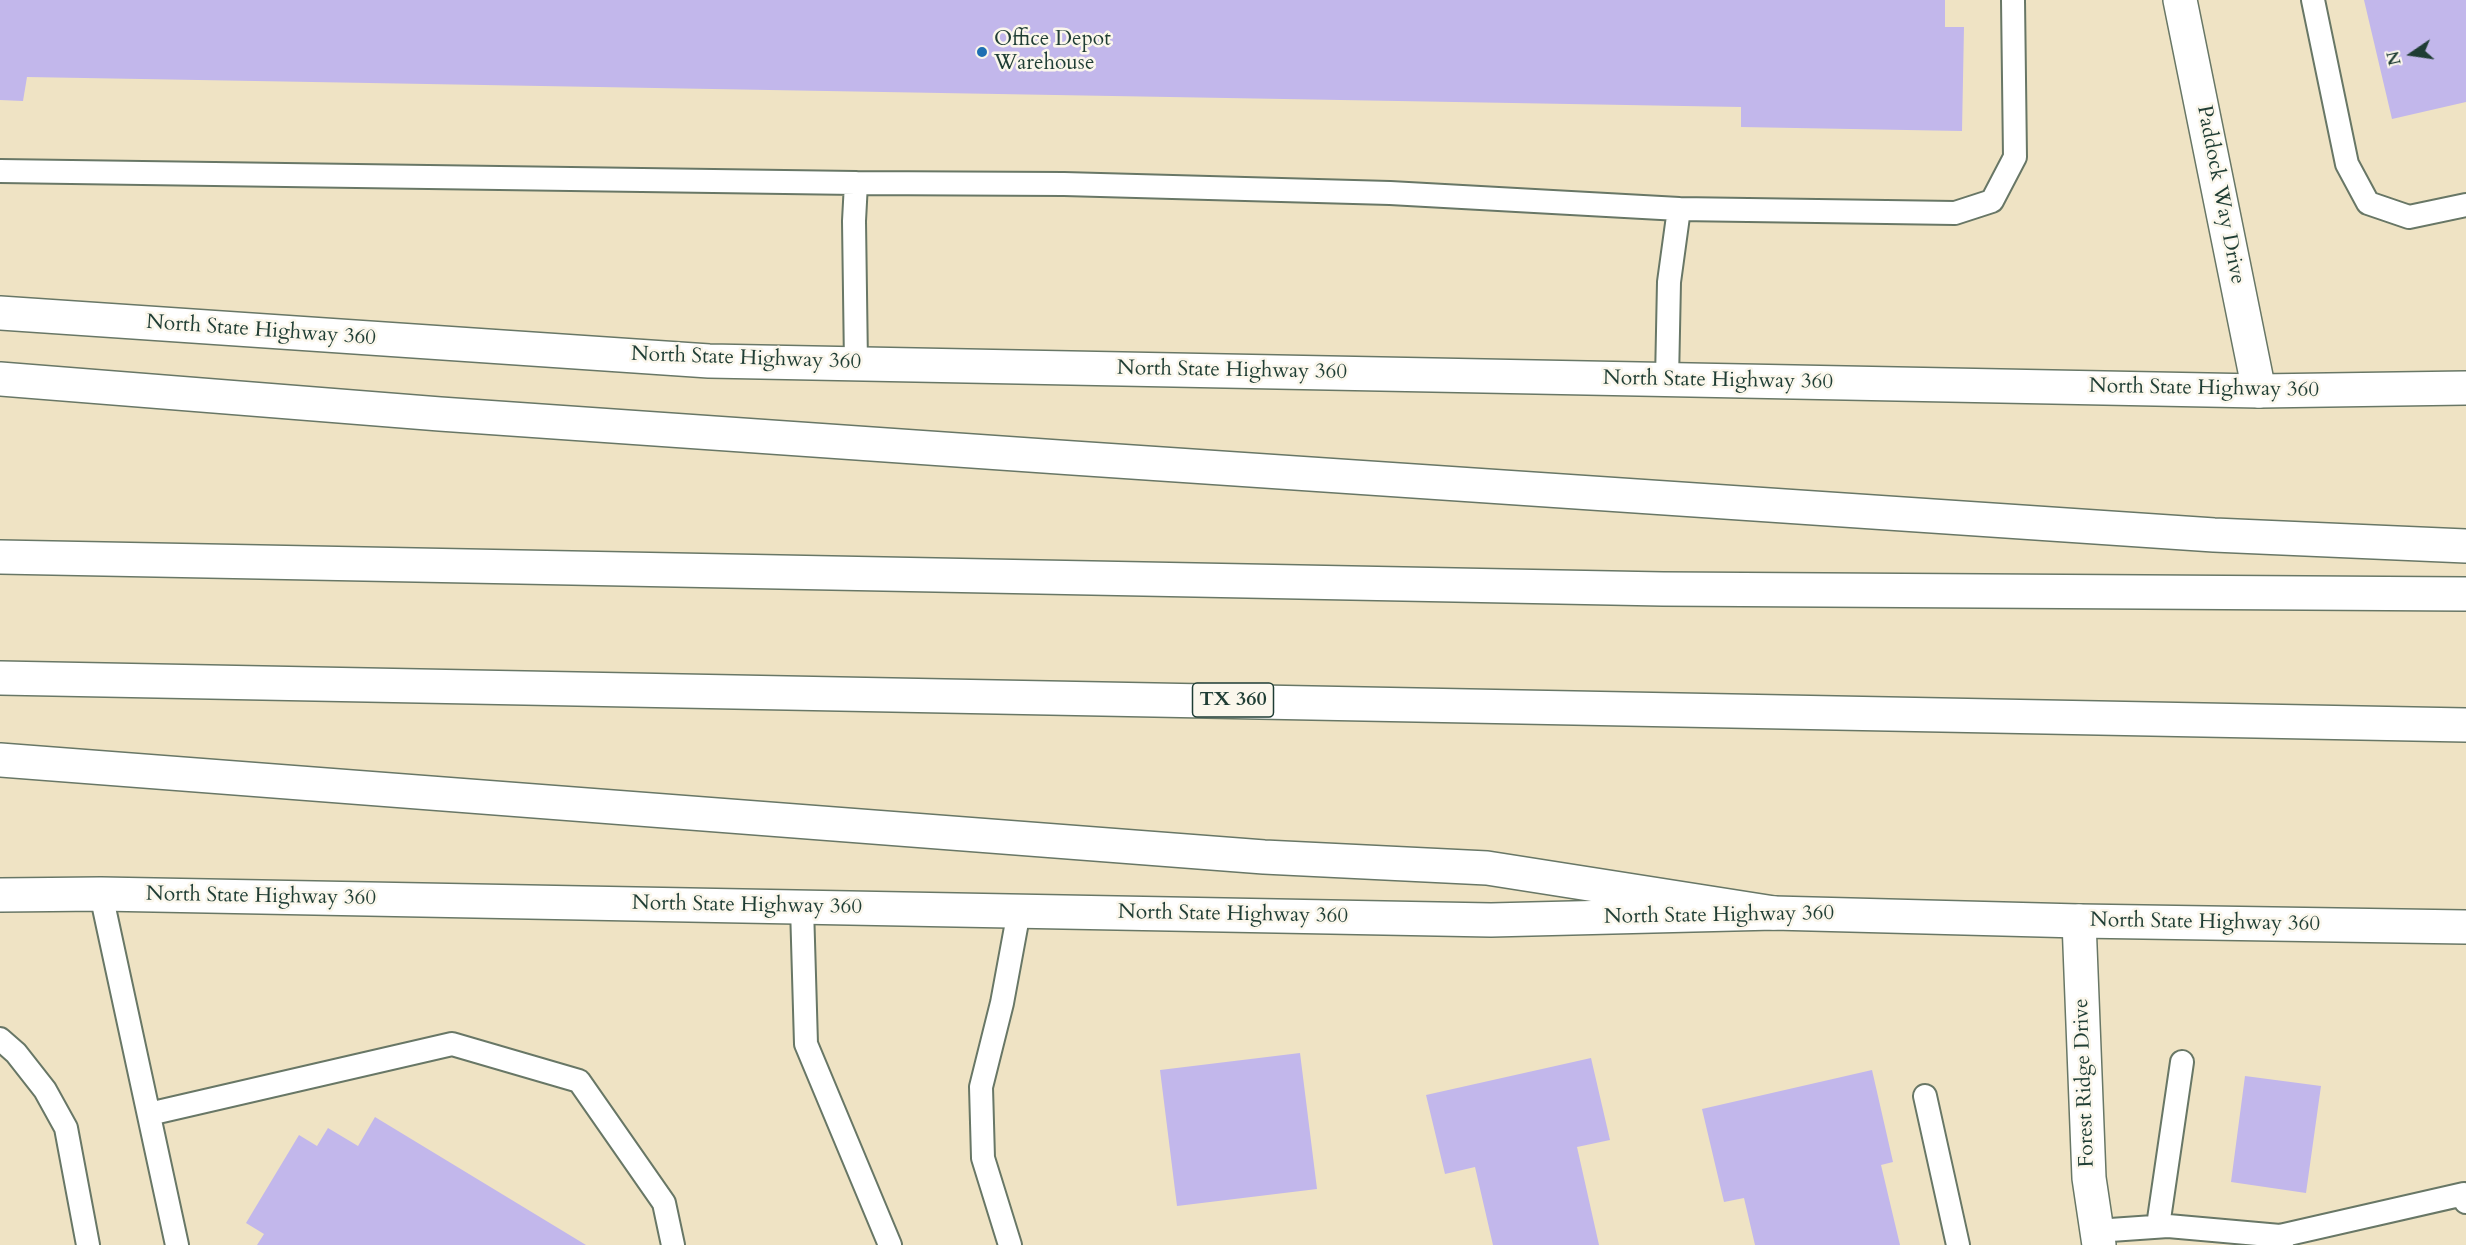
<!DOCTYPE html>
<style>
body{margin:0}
#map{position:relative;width:2466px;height:1245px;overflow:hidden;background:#efe3c4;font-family:Cardo,serif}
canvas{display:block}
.north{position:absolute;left:2382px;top:24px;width:60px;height:60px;-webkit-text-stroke:4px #fbf7ec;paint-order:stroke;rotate:257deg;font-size:16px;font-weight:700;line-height:24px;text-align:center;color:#1f3d34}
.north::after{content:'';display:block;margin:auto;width:21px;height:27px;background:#1f3d34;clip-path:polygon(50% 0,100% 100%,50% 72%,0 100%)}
</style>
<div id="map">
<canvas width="2466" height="1245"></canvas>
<div class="north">N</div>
</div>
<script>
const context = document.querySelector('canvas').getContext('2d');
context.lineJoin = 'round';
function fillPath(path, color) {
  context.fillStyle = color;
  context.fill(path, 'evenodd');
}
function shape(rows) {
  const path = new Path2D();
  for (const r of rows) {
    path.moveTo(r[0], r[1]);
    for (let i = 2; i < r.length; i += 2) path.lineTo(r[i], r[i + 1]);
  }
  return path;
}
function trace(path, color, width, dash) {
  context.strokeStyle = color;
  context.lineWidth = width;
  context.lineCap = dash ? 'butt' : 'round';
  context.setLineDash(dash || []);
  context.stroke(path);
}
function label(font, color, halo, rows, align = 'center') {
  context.font = font + ' Cardo,serif';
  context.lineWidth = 5;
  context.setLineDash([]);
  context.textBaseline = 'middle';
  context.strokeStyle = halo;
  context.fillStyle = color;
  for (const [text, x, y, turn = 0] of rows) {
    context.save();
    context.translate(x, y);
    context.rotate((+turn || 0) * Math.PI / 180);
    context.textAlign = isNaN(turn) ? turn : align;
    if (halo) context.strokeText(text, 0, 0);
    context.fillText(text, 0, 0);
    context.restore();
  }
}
fillPath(shape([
 [0,0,1945,0,1945,27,1964,27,1962,131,1741,127,1741,107,27,77,23,101,0,100],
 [2364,0,2466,0,2466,102,2392,119],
 [1300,1053,1317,1189,1177,1206,1160,1070],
 [1591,1058,1610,1140,1577,1147,1599,1245,1493,1245,1475,1167,1445,1174,1426,1095],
 [1872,1070,1893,1162,1881,1165,1900,1245,1755,1245,1744,1198,1724,1202,1702,1109],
 [2245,1076,2321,1086,2306,1193,2231,1182],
 [375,1117,586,1245,257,1245,264,1234,246,1223,299,1135,317,1146,328,1128,358,1146]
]), '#c2b7eb');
const lane = shape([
 [2313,0,2347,164,2368,203,2409,217,2466,205],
 [0,171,856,183],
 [856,364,854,221,856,183,1064,184,1390,193,1679,209],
 [1667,380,1669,282,1679,209,1955,213,1992,201,2015,157,2013,0],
 [101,894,177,1245],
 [802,907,806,1044,890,1245],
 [0,1039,16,1053,45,1090,66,1128,88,1245],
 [1925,1096,1958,1245],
 [149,1114,452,1044,579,1081,664,1203,673,1245],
 [2158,1226,2182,1062],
 [2096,1231,2168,1226,2280,1236],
 [1010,1245,983,1158,981,1087,1002,1003,1019,911],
 [2282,1245,2280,1236,2464,1194,2466,1202]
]);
const street = shape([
 [2180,0,2259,391],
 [2079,921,2089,1178,2099,1245]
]);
const secondary = shape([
 [0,313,709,361,2259,391,2466,388],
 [0,895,101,894,1491,920,1774,913,2079,921,2466,927]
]);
const highway = shape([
 [0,379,440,414,1073,458,2214,535,2466,546],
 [0,557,1663,589,2466,594],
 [0,678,2466,725],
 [0,760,1264,857,1487,868,1774,913]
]);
trace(lane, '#687766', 26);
trace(street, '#687766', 36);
trace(secondary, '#687766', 36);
trace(highway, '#687766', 36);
trace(lane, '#fff', 22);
trace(street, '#fff', 33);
trace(secondary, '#fff', 33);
trace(highway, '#fff', 33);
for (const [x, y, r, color] of [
 [982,52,6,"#1f6fb2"]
]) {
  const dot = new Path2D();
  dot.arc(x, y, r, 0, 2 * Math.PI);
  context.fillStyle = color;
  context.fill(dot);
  trace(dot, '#fbf7ec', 2);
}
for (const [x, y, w] of [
 [1233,700,81]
]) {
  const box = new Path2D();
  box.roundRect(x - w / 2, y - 17, w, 34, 4.5);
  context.fillStyle = '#fbf7ec';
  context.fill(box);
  trace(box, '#1f3d34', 1.5);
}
label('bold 20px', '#1f3d34', null, [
 ["TX 360",1233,700]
]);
label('21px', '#1f3d34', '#fbf7ec', [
 ["Office Depot",994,40],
 ["Warehouse",994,64]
], 'left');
label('21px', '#1f3d34', '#fbf7ec', [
 ["Paddock Way Drive",2220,195,79],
 ["North State Highway 360",261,331,4],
 ["North State Highway 360",746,359,2],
 ["North State Highway 360",1232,371,1],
 ["North State Highway 360",1718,381,1],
 ["North State Highway 360",2204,389,1],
 ["North State Highway 360",261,897,1],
 ["North State Highway 360",747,906,1],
 ["North State Highway 360",1233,915,1],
 ["North State Highway 360",1719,916,-1],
 ["North State Highway 360",2205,923,1],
 ["Forest Ridge Drive",2085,1083,-92]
]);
</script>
